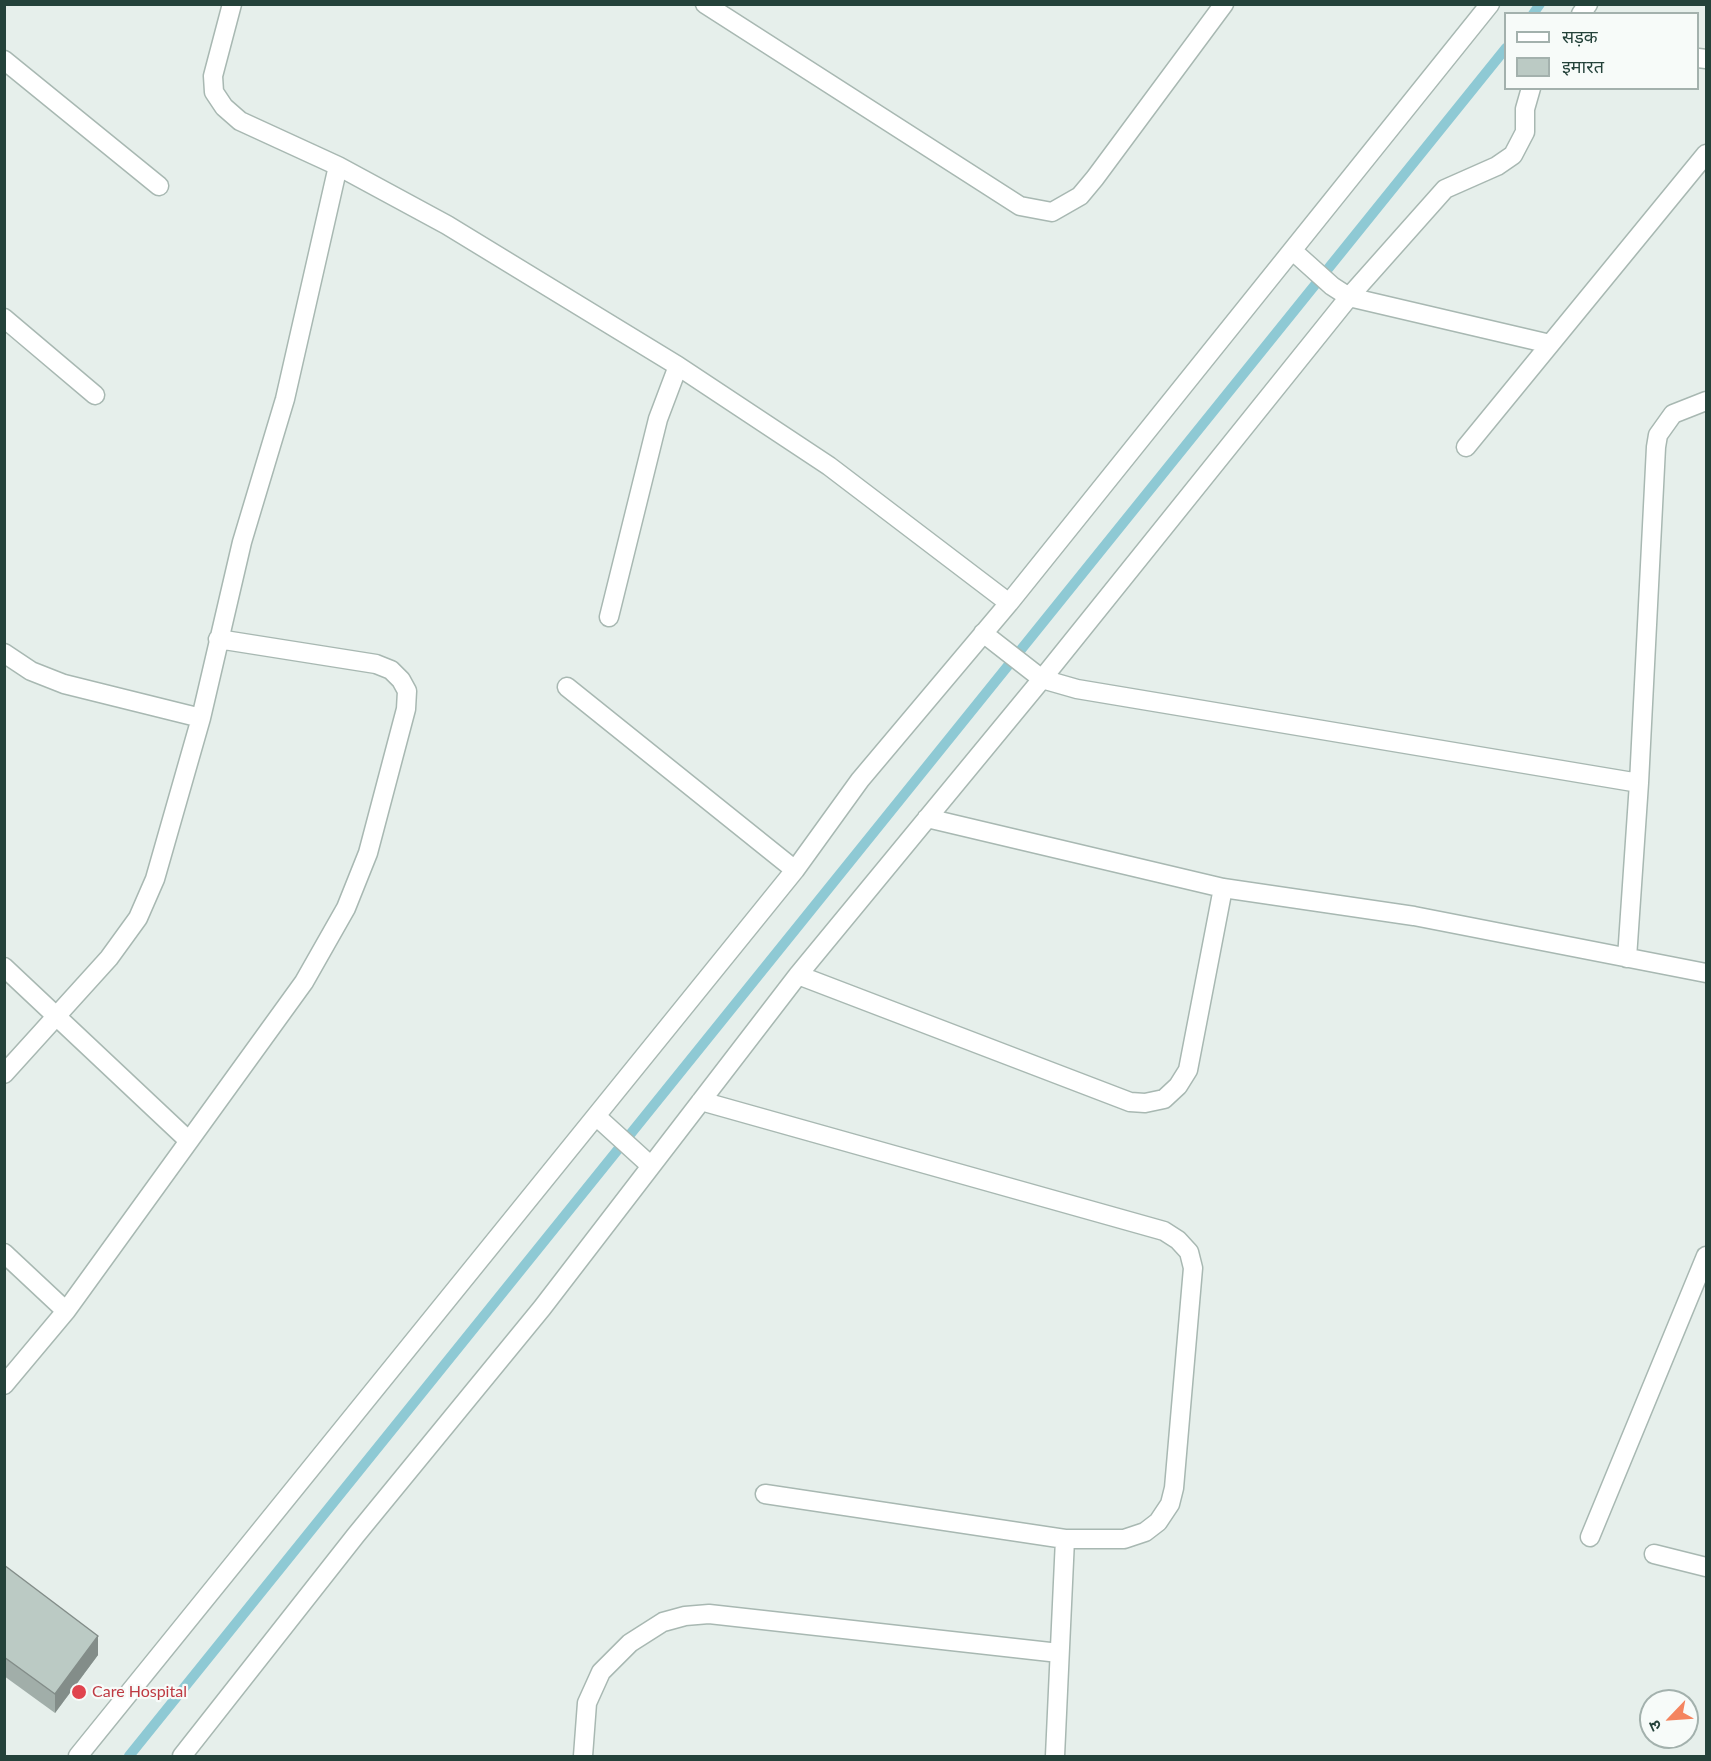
<!DOCTYPE html>
<meta charset="utf-8">
<style>
body{margin:0}
#map{position:relative;width:1711px;height:1761px;overflow:hidden;background:#e6efeb;font-family:Lato,"Noto Sans Devanagari",sans-serif}
canvas{display:block}
.frame{position:absolute;inset:0;border:6px solid #24423a;pointer-events:none}
.legend{position:absolute;left:1504px;top:12px;width:195px;height:78px;box-sizing:border-box;background:#f7fbf9;border:2px solid #a3b1ad;margin:0;padding:8px 10px;list-style:none;font-size:18px;color:#24423a}
.legend li{display:flex;align-items:center;gap:12px;height:30px}
.legend b{width:30px;border:2px solid #a3b1ad}
.north{position:absolute;left:1639px;top:1689px;width:60px;height:60px;box-sizing:border-box;background:#f7fbf9;border:2px solid #a3b1ad;border-radius:50%;rotate:245deg;font-size:16px;font-weight:700;line-height:24px;text-align:center;color:#24423a}
.north::after{content:'';display:block;margin:auto;width:21px;height:27px;background:#f4845f;clip-path:polygon(50% 0,100% 100%,50% 72%,0 100%)}
</style>
<div id="map">
<canvas width="1711" height="1761"></canvas>
<div class="frame"></div>
<ul class="legend">
<li><b style="height:8px;background:#fff"></b>सड़क</li>
<li><b style="height:16px;background:#bbcac4"></b>इमारत</li>
</ul>
<div class="north">उ</div>
</div>
<script>
const context = document.querySelector('canvas').getContext('2d');
context.lineJoin = 'round';
function shape(rows) {
  const path = new Path2D();
  for (const r of rows) {
    path.moveTo(r[0], r[1]);
    for (let i = 2; i < r.length; i += 2) path.lineTo(r[i], r[i + 1]);
  }
  return path;
}
function trace(path, color, width, dash) {
  context.strokeStyle = color;
  context.lineWidth = width;
  context.lineCap = dash ? 'butt' : 'round';
  context.setLineDash(dash || []);
  context.stroke(path);
}
function fillPath(path, color) {
  context.fillStyle = color;
  context.fill(path, 'evenodd');
}
function label(font, color, halo, rows, align = 'center') {
  context.font = font + ' Lato,sans-serif';
  context.lineWidth = 4.5;
  context.setLineDash([]);
  context.textBaseline = 'middle';
  context.strokeStyle = halo;
  context.fillStyle = color;
  for (const [text, x, y, turn = 0] of rows) {
    context.save();
    context.translate(x, y);
    context.rotate((+turn || 0) * Math.PI / 180);
    context.textAlign = isNaN(turn) ? turn : align;
    if (halo) context.strokeText(text, 0, 0);
    context.fillText(text, 0, 0);
    context.restore();
  }
}
trace(shape([
 [1533,14,1540,4],
 [129,1756,1506,48]
]), '#8ec9d4', 10);
const street = shape([
 [232,4,213,76,214,92,224,107,240,121,338,166,447,225,678,366,829,466,1009,603],
 [705,4,1020,206,1052,212,1080,196,1095,178,1224,4],
 [1581,14,1588,4],
 [1698,58,1706,59],
 [4,60,159,186],
 [1293,251,1332,286,1349,297,1550,344],
 [4,318,95,395],
 [1466,447,1706,154],
 [609,617,658,419,678,366],
 [983,633,1042,679,1077,689,1639,783],
 [4,653,31,671,64,684,201,718],
 [567,687,795,870],
 [927,818,1223,888,1414,916,1706,973],
 [1627,958,1639,783,1656,447,1658,435,1673,414,1706,401],
 [4,967,189,1141],
 [798,975,1130,1102,1145,1103,1164,1099,1178,1086,1188,1070,1223,888],
 [4,1074,109,958,138,918,155,879,201,718,242,542,285,399,338,166],
 [701,1101,1164,1231,1178,1240,1189,1252,1193,1268,1174,1488,1170,1504,1158,1522,1145,1532,1124,1539,1065,1539,765,1494],
 [596,1116,651,1166],
 [4,1253,66,1311],
 [4,1385,66,1311,304,982,346,908,368,853,406,709,407,691,401,680,391,670,376,664,218,639],
 [1590,1537,1706,1256],
 [1654,1554,1706,1567],
 [78,1756,795,870,860,780,1009,603,1490,4],
 [182,1756,356,1535,542,1308,798,975,1042,679,1349,297,1445,189,1497,166,1513,155,1525,132,1525,109,1531,88],
 [583,1756,587,1703,601,1672,630,1643,663,1622,685,1616,709,1614,1059,1653],
 [1055,1756,1065,1539]
]);
trace(street, '#a8b8b2', 21);
trace(street, '#fff', 18);
fillPath(shape([
 [4,1565,98,1655,55,1713,4,1676]
]), '#a1aea9');
fillPath(shape([
 [98,1636,98,1655,55,1713,55,1694]
]), '#838d89');
const building = shape([
 [4,1565,98,1636,55,1694,4,1657,4,1565]
]);
fillPath(building, '#bbcac4');
trace(building, '#838d89', 1.5);
for (const [x, y, r, color] of [
 [79,1692,8,"#e0444e"]
]) {
  const dot = new Path2D();
  dot.arc(x, y, r, 0, 2 * Math.PI);
  context.fillStyle = color;
  context.fill(dot);
  trace(dot, '#f7fbf9', 2);
}
label('16px', '#be3a42', '#f7fbf9', [
 ["Care Hospital",92,1692]
], 'left');
</script>
